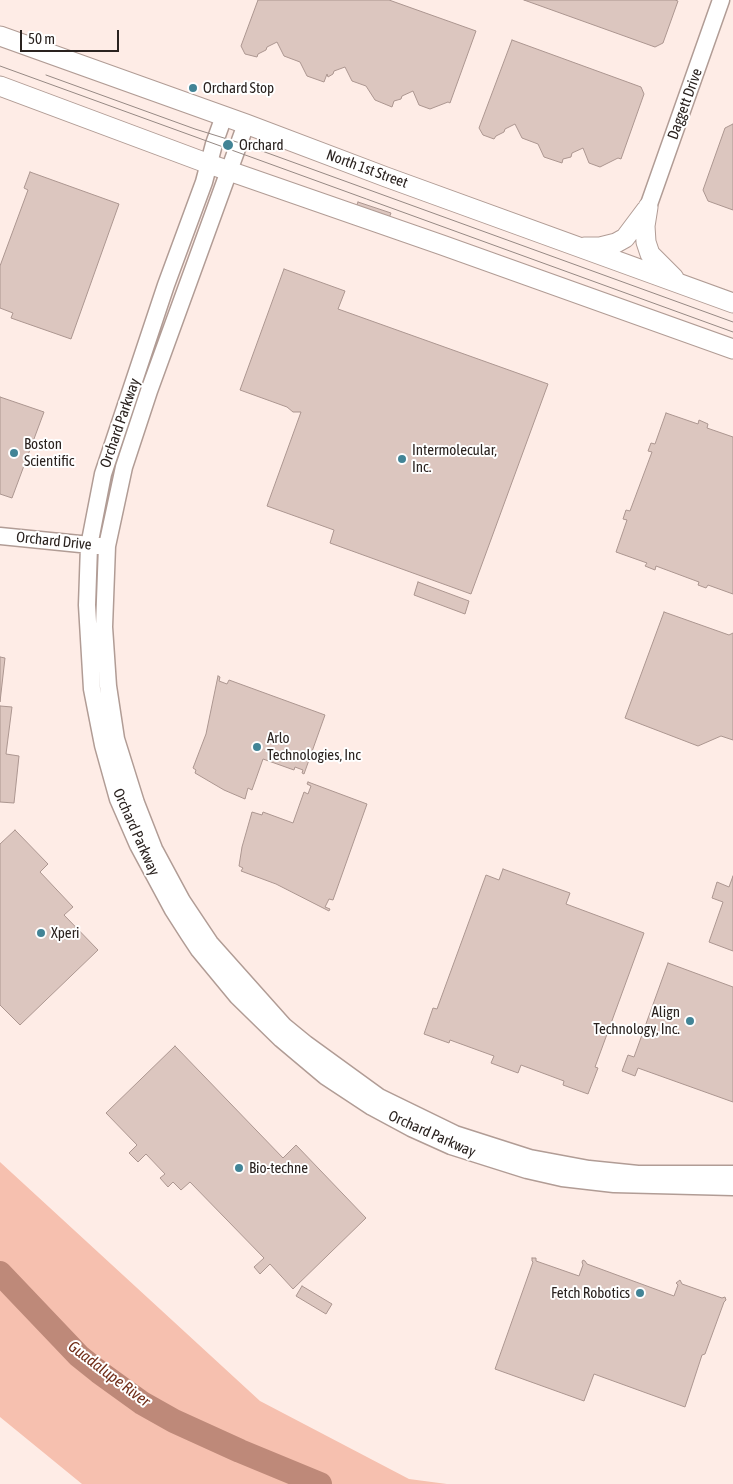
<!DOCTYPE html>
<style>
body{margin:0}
#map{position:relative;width:733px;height:1484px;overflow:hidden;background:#feece6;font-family:"Asap Condensed",sans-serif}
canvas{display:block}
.scale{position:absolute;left:20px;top:30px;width:99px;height:22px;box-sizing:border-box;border:2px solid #2a221f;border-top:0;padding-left:6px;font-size:15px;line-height:18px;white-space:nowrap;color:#2a221f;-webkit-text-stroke:4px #fff;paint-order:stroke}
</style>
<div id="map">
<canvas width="733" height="1484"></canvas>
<div class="scale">50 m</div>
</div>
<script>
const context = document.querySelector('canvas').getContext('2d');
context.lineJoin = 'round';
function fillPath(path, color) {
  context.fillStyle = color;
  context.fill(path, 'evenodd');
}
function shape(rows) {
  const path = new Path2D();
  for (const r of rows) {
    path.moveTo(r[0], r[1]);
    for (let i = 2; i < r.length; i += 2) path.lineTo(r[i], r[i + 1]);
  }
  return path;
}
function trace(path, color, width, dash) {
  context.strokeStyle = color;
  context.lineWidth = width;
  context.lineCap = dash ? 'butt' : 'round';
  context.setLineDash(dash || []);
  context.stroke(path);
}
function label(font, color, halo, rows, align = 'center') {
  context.font = font + ' "Asap Condensed",sans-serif';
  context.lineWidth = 4;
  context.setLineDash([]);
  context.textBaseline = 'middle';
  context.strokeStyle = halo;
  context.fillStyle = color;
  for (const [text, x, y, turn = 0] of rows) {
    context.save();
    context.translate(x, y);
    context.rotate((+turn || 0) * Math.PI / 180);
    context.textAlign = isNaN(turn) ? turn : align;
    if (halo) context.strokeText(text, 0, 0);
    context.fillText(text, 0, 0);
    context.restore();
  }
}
fillPath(shape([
 [0,1162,260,1401,409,1479,447,1484,82,1484,0,1417]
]), '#f6c0af');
trace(shape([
 [0,1273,79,1356,99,1372,142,1403,174,1421,240,1451,320,1484]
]), '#be8979', 24);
const building = shape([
 [258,0,389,0,476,31,450,103,448,102,430,109,419,105,413,91,402,96,401,99,394,101,392,107,375,100,366,86,352,81,345,67,334,71,333,74,328,77,327,74,324,82,307,76,300,62,284,56,277,42,267,47,266,50,258,54,257,57,245,54,241,46,258,0],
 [524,0,675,0,678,1,663,43,655,47,524,0],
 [512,40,641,87,644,94,621,159,618,158,600,167,589,163,583,148,572,153,571,157,563,159,562,163,544,157,538,144,522,138,515,124,505,129,504,132,496,136,494,139,483,135,479,128,512,40],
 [733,124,733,210,708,201,703,190,725,128,733,124],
 [30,172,119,204,71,339,11,318,13,313,0,308,0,266,28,190,24,188,30,172],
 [358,202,391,213,389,218,356,207,358,202],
 [284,269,345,291,338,309,548,384,471,594,330,543,334,530,267,506,301,412,293,412,287,407,240,390,284,269],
 [0,397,44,412,12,498,0,494,0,397],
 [666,413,698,424,699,420,708,424,707,428,733,437,733,594,708,585,706,588,698,585,699,582,656,566,655,570,645,566,647,563,616,552,627,520,623,519,626,510,630,511,652,452,648,451,651,443,655,444,666,413],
 [418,582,469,601,465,614,414,595,418,582],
 [664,612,729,635,733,633,733,740,721,736,698,746,625,718,664,612],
 [0,657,5,658,0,702,0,657],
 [218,676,220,677,219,681,227,684,229,680,325,715,304,774,302,773,303,770,295,767,294,770,263,759,252,790,248,788,245,799,224,790,195,773,196,770,193,768,206,734,218,676],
 [0,706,12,707,6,754,19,756,14,803,0,802,0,706],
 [308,782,367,804,333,900,329,899,325,907,330,909,329,911,276,884,241,871,243,868,239,866,242,847,252,812,262,815,263,812,293,823,304,792,308,794,311,786,307,784,308,782],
 [15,830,48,864,40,872,73,907,64,915,98,950,20,1025,0,1005,0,844,15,830],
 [503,869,570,893,566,904,644,933,595,1067,598,1068,588,1094,563,1085,564,1081,521,1065,518,1073,491,1063,494,1056,450,1040,449,1043,424,1034,433,1008,437,1009,486,875,499,880,503,869],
 [733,876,733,951,709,942,723,902,712,898,717,882,729,887,733,876],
 [668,963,733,987,733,1102,638,1068,635,1076,622,1071,628,1055,634,1057,668,963],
 [175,1046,283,1158,296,1145,366,1218,293,1289,270,1264,260,1274,254,1267,264,1258,190,1182,181,1190,173,1182,168,1187,160,1178,165,1174,146,1154,138,1162,129,1153,137,1145,106,1113,175,1046],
 [532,1258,536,1258,536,1261,579,1276,583,1265,582,1262,583,1260,585,1261,587,1264,674,1296,678,1285,676,1283,680,1280,682,1284,722,1298,725,1297,726,1300,724,1302,705,1354,702,1355,685,1407,594,1374,584,1401,495,1369,533,1262,532,1261,532,1258],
 [302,1286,332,1304,326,1314,296,1296,302,1286]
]);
fillPath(building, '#dcc6bf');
trace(building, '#ac9690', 1);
const secondary = shape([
 [224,116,214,144,204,182,166,285,103,474,89,546,87,605,92,689,103,745,118,799,138,845,173,910,189,935,199,950,237,996,281,1039,325,1076,372,1107,411,1128,451,1146,527,1170,562,1178,614,1184,733,1187],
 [246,124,149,391,124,467,107,546,104,627,108,686,116,739,136,803,154,849,182,901,210,943,284,1026,306,1044,379,1097,455,1134,530,1158,589,1169,638,1174,733,1174],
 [648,207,721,0],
 [0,536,100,546]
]);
const primary = shape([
 [0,36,246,124,386,177,733,303],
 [0,86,209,164,442,245,733,349],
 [648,207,645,226,646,242,650,254,674,278],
 [584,247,600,247,616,243,625,238,646,210]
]);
trace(secondary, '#b19c95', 19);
trace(primary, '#b19c95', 21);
trace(secondary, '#fff', 16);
trace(primary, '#fff', 19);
trace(shape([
 [0,66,733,332],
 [46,75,195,129,240,143,733,322]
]), '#968984', 1);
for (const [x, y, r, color] of [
 [193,88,5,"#428496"],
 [228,145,6,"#428496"],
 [14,453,5,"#428496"],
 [402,459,5,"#428496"],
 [257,747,5,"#428496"],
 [41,933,5,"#428496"],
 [690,1021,5,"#428496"],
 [239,1168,5,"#428496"],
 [640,1293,5,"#428496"]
]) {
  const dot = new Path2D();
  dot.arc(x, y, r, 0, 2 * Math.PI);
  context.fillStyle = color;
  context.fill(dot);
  trace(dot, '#fff', 2);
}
label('15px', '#2a221f', '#fff', [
 ["Orchard Stop",203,88],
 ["Orchard",239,145],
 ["Boston",24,444],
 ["Scientific",24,461],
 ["Intermolecular,",412,450],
 ["Inc.",412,467],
 ["Arlo",267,738],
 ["Technologies, Inc",267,755],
 ["Xperi",51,933],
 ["Align",680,1012,"right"],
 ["Technology, Inc.",680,1029,"right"],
 ["Bio-techne",249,1168],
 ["Fetch Robotics",630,1293,"right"]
], 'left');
label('15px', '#2a221f', '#fff', [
 ["Daggett Drive",685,104,-70],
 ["North 1st Street",367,169,20],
 ["Orchard Parkway",120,423,-71],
 ["Orchard Drive",54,541,6],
 ["Orchard Parkway",136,832,66],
 ["Orchard Parkway",432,1134,24]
]);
label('italic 16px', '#722f1a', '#fff', [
 ["Guadalupe River",109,1374,37]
]);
</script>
